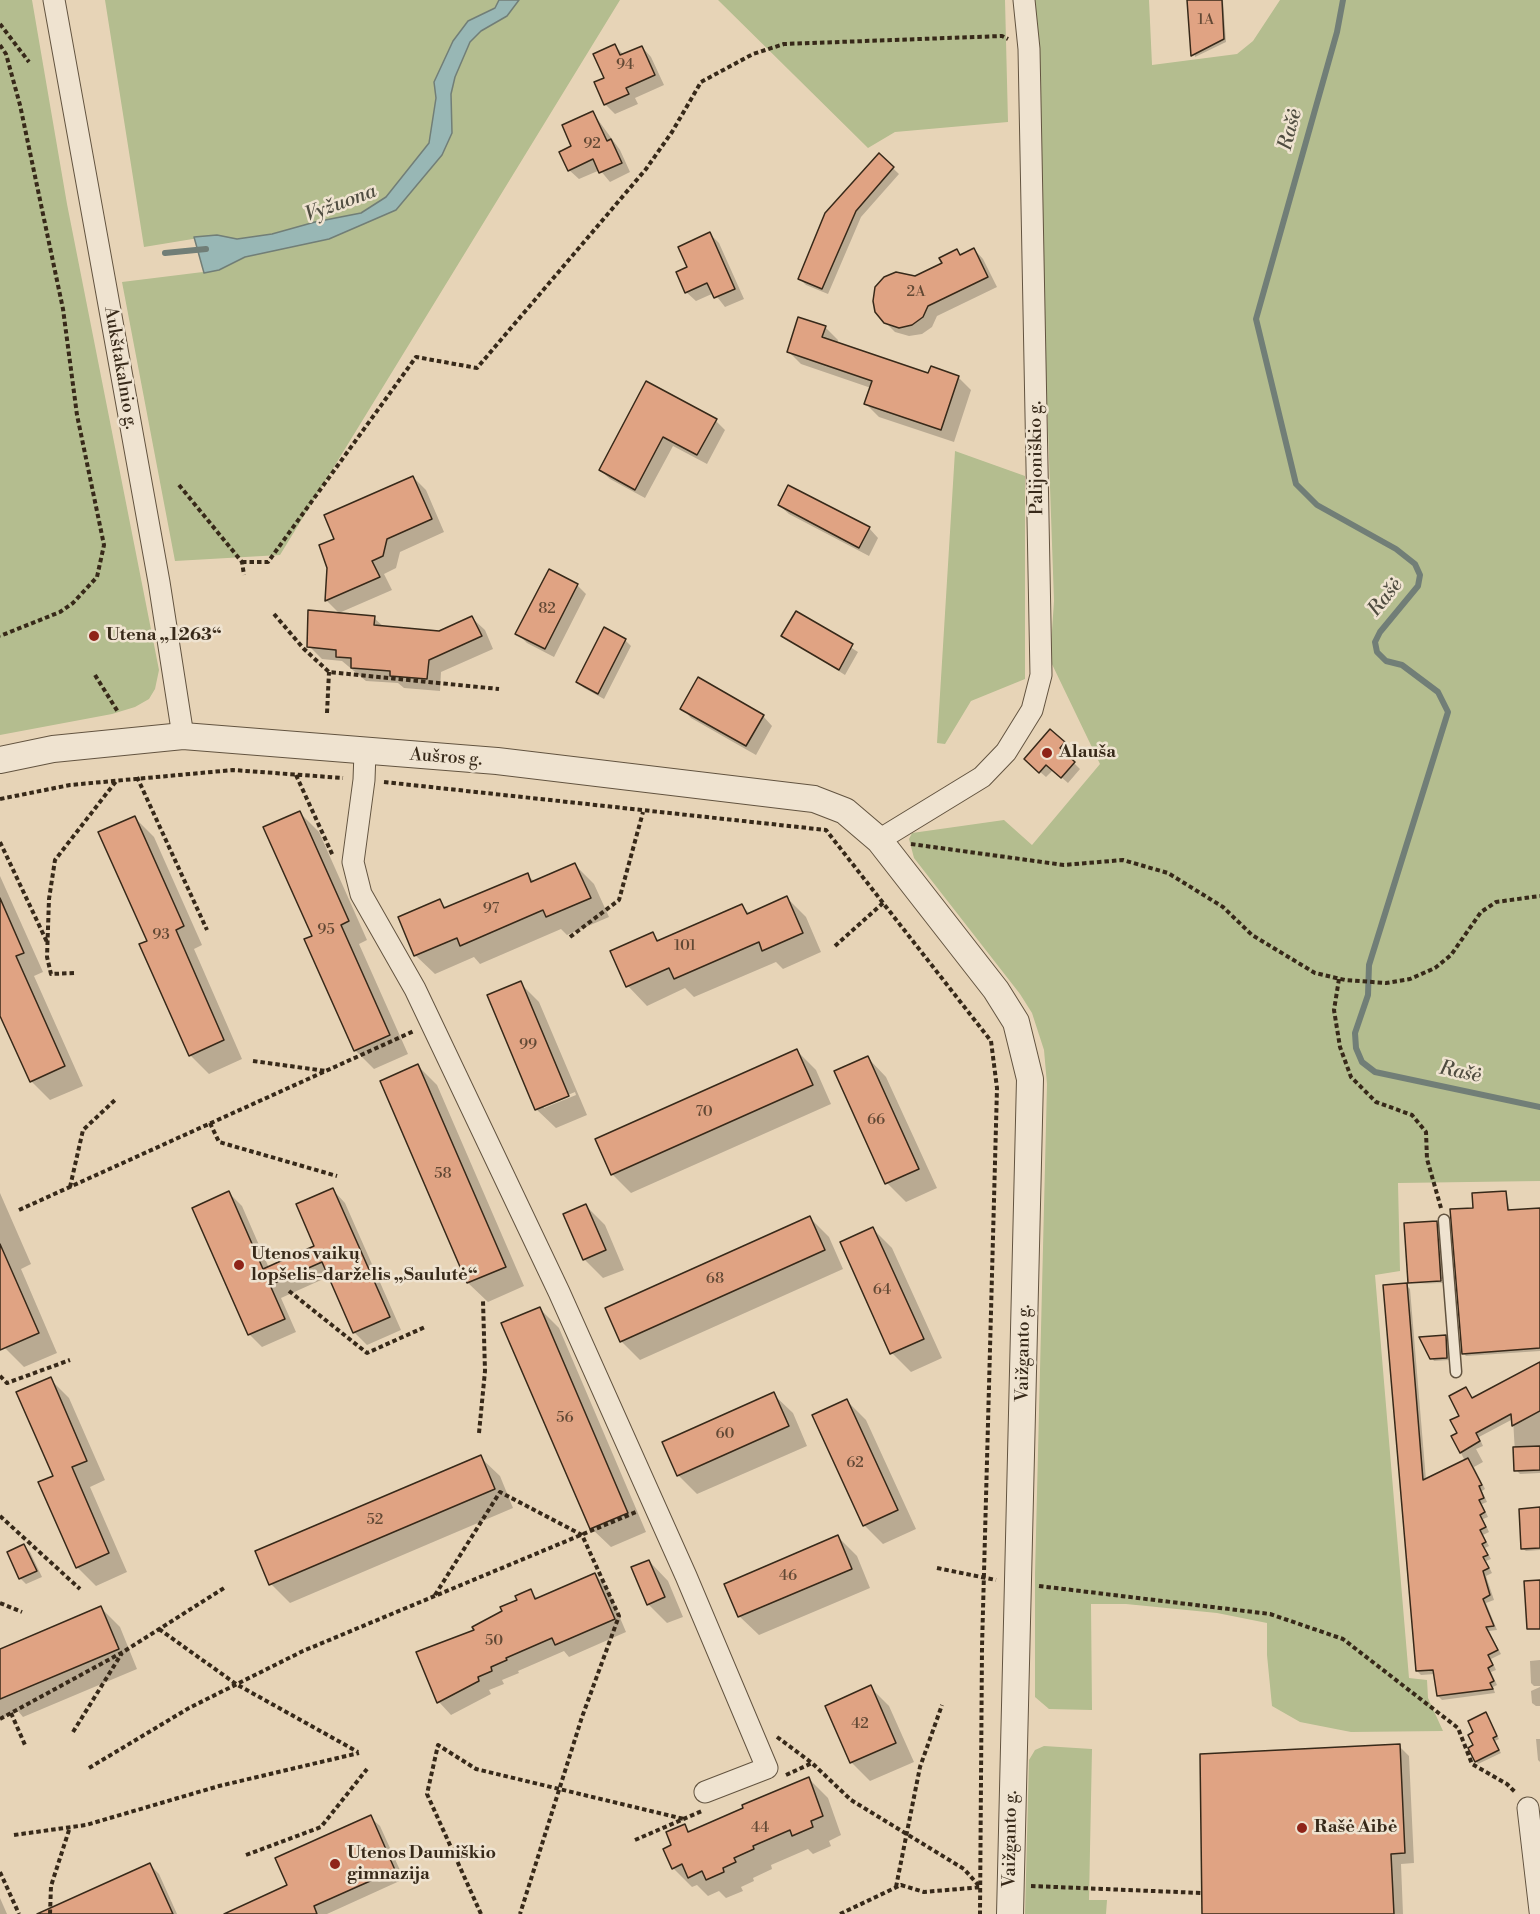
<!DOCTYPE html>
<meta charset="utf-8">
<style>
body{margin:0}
canvas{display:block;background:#e7d4b7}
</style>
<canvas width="1540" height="1914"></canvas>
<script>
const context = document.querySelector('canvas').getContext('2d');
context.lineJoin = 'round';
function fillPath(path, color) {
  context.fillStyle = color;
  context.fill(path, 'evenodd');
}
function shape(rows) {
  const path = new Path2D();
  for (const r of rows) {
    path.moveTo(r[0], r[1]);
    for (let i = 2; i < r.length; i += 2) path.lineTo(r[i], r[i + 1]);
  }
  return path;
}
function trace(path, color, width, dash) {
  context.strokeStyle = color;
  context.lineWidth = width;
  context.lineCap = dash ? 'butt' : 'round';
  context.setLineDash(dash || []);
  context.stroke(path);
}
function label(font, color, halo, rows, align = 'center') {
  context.font = font + ' "Libre Bodoni",serif';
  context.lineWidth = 5;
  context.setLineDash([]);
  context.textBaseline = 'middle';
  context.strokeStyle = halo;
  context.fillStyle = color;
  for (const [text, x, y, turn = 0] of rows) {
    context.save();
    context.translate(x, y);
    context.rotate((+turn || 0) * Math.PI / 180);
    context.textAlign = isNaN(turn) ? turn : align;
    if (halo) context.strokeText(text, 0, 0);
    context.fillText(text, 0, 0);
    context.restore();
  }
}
fillPath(shape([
 [0,0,32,0,67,204,159,670,155,689,149,699,135,707,112,714,0,735],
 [105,0,499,0,495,8,468,21,434,82,436,98,429,143,386,198,361,213,315,222,272,234,236,239,217,235,144,247],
 [519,0,620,0,280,555,175,561,122,282,219,270,245,257,329,239,396,210,442,155,452,133,451,94,455,77,470,42,481,31,507,16],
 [718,0,1005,0,1008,122,895,132,868,148],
 [1033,0,1149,0,1152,65,1237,54,1253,41,1280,0,1540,0,1540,1181,1398,1183,1400,1271,1375,1275,1409,1678,1427,1680,1428,1698,1443,1731,1351,1732,1300,1722,1272,1706,1267,1655,1267,1623,1217,1613,1126,1604,1091,1604,1092,1710,1049,1709,1035,1697,1035,1574,1047,1084,1044,1050,1032,1013,1020,994,914,858,909,839,912,833,1004,820,1032,845,1100,764,1050,660,1054,601],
 [955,451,1025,476,1025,679,971,701,945,744,937,743],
 [1044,1746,1092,1749,1089,1900,1107,1900,1106,1914,1025,1914,1029,1760,1035,1750]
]), '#b4bd8f');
const water = shape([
 [499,0,519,0,507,16,481,31,470,42,455,77,451,94,452,133,442,155,396,210,329,239,245,257,219,270,204,273,194,237,217,235,237,239,272,234,315,222,361,213,386,197,429,143,436,98,434,82,453,41,468,21,495,8,499,0]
]);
fillPath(water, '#98b7b5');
trace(water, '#717e77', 1.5);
fillPath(shape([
 [1188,0,1223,0,1226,42,1195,57],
 [615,46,624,55,642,47,651,57,664,85,635,98,638,104,615,114,605,104,606,79],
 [593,113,620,150,630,172,610,182,600,170,579,179,569,170,573,147],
 [879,155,899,174,861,217,828,294,806,285,800,279],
 [710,234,719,243,744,299,725,307,714,293,696,301,686,292,689,268],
 [974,249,983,259,997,287,937,316,932,327,922,334,909,336,895,332,885,322,916,278,944,264,957,251,961,255],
 [825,327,838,340,837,344,929,375,958,377,971,390,954,442,879,417,866,404,871,388,801,364,788,351],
 [646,383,716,421,725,430,707,464,673,446,645,498,610,479,600,470],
 [413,477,426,490,444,532,400,552,396,568,384,574,392,590,339,613,327,601,329,568,336,540],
 [779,505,869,528,878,538,869,556,789,514],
 [577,585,586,594,554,657,527,643,517,633],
 [796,613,858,652,845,675,783,636],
 [374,618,384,627,439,632,472,618,485,630,493,649,441,672,440,691,404,688,398,683,366,681,342,661,322,659,309,646],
 [625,640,631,646,604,699,584,688,578,682],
 [682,708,763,716,772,726,756,755,691,718],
 [1050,731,1070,749,1065,754,1080,769,1068,783,1053,770,1046,777,1032,765],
 [300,813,319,832,367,940,359,944,408,1054,374,1069,355,1050,313,937],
 [135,818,154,837,202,945,194,949,242,1059,209,1074,190,1055,149,942],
 [575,865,594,884,609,917,567,935,561,929,480,964,474,957,435,974,415,955,440,901,447,909,527,875,535,882],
 [0,876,43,972,34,976,83,1086,50,1100,31,1081,0,1012],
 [787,898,806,917,821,952,783,969,776,962,694,997,685,988,647,1006,628,986,612,952,653,934,660,942,742,906,750,914],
 [520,983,539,1002,587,1115,556,1128,536,1109],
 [575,1092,576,1095,544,1108,544,1105],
 [797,1051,816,1070,831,1104,631,1193,612,1174],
 [867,1057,886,1077,937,1188,906,1202,887,1183,836,1072],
 [418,1066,437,1085,524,1286,488,1302,468,1283,382,1082],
 [333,1190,345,1203,401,1330,367,1345,354,1332,330,1276,281,1298,296,1332,262,1347,249,1334,229,1193,242,1206,269,1268,316,1247],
 [1506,1192,1510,1212,1540,1209,1540,1351,1466,1356,1464,1354,1475,1209],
 [0,1193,31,1264,21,1269,57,1353,24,1367,5,1348,0,1336],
 [586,1206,605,1225,624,1270,603,1278,584,1259],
 [810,1218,829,1237,843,1269,640,1360,621,1341],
 [1436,1222,1439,1225,1443,1279,1410,1281],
 [873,1229,892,1248,942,1358,911,1372,892,1353],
 [1443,1282,1443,1283,1411,1284],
 [1406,1285,1410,1289,1426,1480,1465,1461,1453,1437,1459,1434,1466,1389,1473,1400,1540,1364,1540,1473,1520,1474,1516,1470,1513,1419,1479,1437,1483,1446,1476,1449,1483,1462,1474,1467,1485,1489,1482,1491,1487,1502,1482,1504,1488,1517,1483,1519,1489,1532,1483,1535,1489,1546,1485,1548,1491,1559,1486,1561,1492,1573,1486,1576,1494,1600,1486,1603,1497,1630,1489,1631,1501,1654,1491,1659,1496,1670,1491,1672,1497,1685,1493,1687,1495,1693,1442,1700,1438,1696,1435,1674,1421,1675,1417,1671],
 [539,1308,559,1328,646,1532,611,1547,591,1528],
 [1445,1337,1448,1339,1449,1360,1434,1361,1432,1358],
 [50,1379,69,1398,105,1480,90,1487,127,1572,96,1586,77,1567,55,1476],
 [773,1394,793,1413,807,1446,697,1494,678,1475],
 [847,1401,866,1420,916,1529,883,1544,864,1525],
 [480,1457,500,1476,513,1508,290,1603,271,1584],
 [1540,1509,1540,1550,1526,1551,1523,1549],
 [838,1537,857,1556,870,1588,759,1635,739,1616],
 [24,1546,30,1552,42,1577,26,1584,20,1578],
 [649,1561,668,1581,683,1617,667,1623,648,1604],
 [595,1575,607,1587,626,1632,569,1657,564,1651,518,1671,519,1673,502,1680,504,1684,489,1690,491,1694,451,1715,439,1702,476,1631,530,1591,538,1599],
 [101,1608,120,1627,137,1669,23,1717,18,1711,0,1719,0,1651],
 [1540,1660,1540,1686,1534,1686,1531,1683,1530,1661],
 [870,1687,889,1706,914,1762,870,1781,851,1762],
 [1540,1687,1540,1706,1536,1706,1532,1703,1531,1691],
 [1488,1717,1499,1739,1495,1741,1501,1753,1478,1764,1476,1761,1475,1746],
 [1536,1739,1540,1739,1540,1762,1538,1760],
 [1399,1746,1409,1756,1414,1863,1401,1864,1403,1914,1203,1914],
 [809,1779,828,1798,841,1835,829,1841,831,1846,813,1854,808,1849,771,1865,772,1869,753,1878,754,1881,741,1887,743,1891,726,1898,719,1891,708,1896,697,1885,692,1887,673,1868,673,1846,684,1826,691,1833],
 [370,1817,380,1826,404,1879,327,1914,227,1914,289,1886],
 [150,1865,159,1874,177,1914,63,1914],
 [0,1898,7,1914,0,1914]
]), '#0003');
trace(shape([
 [1343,0,1337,32,1256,319,1296,484,1317,505,1396,549,1415,564,1420,575,1418,586,1380,632,1375,642,1377,652,1386,661,1402,665,1438,692,1448,712,1369,965,1368,995,1355,1033,1356,1048,1362,1062,1375,1072,1540,1107],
 [165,253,206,249]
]), '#717e77', 6);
const building = shape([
 [1187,0,1222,0,1224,39,1191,56,1187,0],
 [615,44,620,55,642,46,655,75,626,88,629,94,604,105,594,82,604,78,593,54,615,44],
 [593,111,607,141,611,139,622,163,599,173,593,159,568,171,559,152,571,146,562,125,593,111],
 [879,153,894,167,856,211,822,289,798,279,825,213,879,153],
 [710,232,735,289,714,298,707,283,685,293,676,272,687,267,678,247,710,232],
 [974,248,988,277,928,306,923,317,912,325,899,328,884,323,875,312,873,301,875,287,884,277,896,272,915,276,942,263,939,258,957,249,960,255,974,248],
 [798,317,826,326,822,337,928,373,931,366,959,376,941,430,864,404,872,381,787,352,798,317],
 [646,381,717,419,697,455,663,437,635,490,599,470,646,381],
 [413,476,432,519,387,539,383,556,372,561,380,577,325,601,327,568,319,545,334,539,324,515,413,476],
 [788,485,870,527,859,548,778,505,788,485],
 [549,569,578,584,545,649,515,634,549,569],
 [308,610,375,616,374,625,439,631,472,616,482,636,429,660,427,679,390,676,390,671,351,668,351,658,336,657,336,650,307,647,308,610],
 [796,611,853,644,839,670,781,636,796,611],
 [604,627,626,639,598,694,576,682,604,627],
 [698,677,764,715,746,746,680,709,698,677],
 [1050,729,1065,742,1060,748,1075,762,1061,778,1046,765,1039,773,1024,759,1050,729],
 [300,811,349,921,341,925,390,1035,354,1051,304,939,312,936,263,827,300,811],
 [135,816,184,926,176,930,224,1040,189,1056,139,944,147,941,98,832,135,816],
 [575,863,591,898,546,917,543,910,460,946,457,938,414,956,398,917,440,899,444,908,528,873,531,882,575,863],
 [787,896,803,933,762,951,759,942,674,979,669,968,626,987,610,951,653,932,657,941,742,904,747,914,787,896],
 [0,898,24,953,16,956,65,1066,30,1082,0,1016,0,898],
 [521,981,569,1096,535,1110,487,995,521,981],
 [797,1049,813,1085,611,1175,595,1139,797,1049],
 [868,1056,919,1169,885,1184,834,1071,868,1056],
 [418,1064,506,1267,467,1283,380,1081,418,1064],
 [333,1188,390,1317,353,1333,322,1262,270,1285,285,1319,248,1335,192,1208,229,1191,263,1269,314,1246,296,1204,333,1188],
 [1506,1191,1508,1210,1540,1208,1540,1348,1462,1354,1450,1209,1473,1208,1472,1193,1506,1191],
 [586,1204,606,1250,583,1260,563,1214,586,1204],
 [810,1216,825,1250,620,1342,605,1308,810,1216],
 [1437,1221,1441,1281,1408,1283,1404,1223,1437,1221],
 [873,1227,924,1339,890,1354,840,1242,873,1227],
 [0,1244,39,1333,0,1350,0,1244],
 [1407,1283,1423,1480,1468,1458,1482,1485,1479,1486,1484,1498,1479,1500,1485,1512,1480,1515,1486,1527,1480,1530,1486,1542,1482,1544,1488,1555,1483,1557,1489,1568,1483,1571,1490,1595,1483,1599,1494,1626,1486,1627,1498,1650,1488,1655,1493,1665,1488,1668,1494,1681,1490,1683,1493,1689,1437,1696,1433,1670,1416,1671,1383,1285,1407,1283],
 [540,1307,628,1513,590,1529,501,1323,540,1307],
 [1446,1335,1447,1358,1430,1359,1419,1337,1446,1335],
 [1540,1362,1540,1411,1512,1426,1511,1414,1476,1433,1480,1441,1460,1453,1451,1436,1457,1433,1450,1420,1459,1416,1449,1396,1466,1387,1472,1398,1540,1362],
 [51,1377,87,1461,72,1467,109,1553,76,1568,38,1482,53,1476,16,1392,51,1377],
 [774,1392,789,1426,677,1476,662,1442,774,1392],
 [847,1399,898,1510,863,1526,812,1415,847,1399],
 [1540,1446,1540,1470,1514,1471,1513,1447,1540,1446],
 [481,1455,495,1489,269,1585,255,1551,481,1455],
 [1540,1507,1540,1548,1521,1549,1519,1509,1540,1507],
 [838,1535,852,1569,738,1617,724,1584,838,1535],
 [24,1544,37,1571,19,1579,7,1552,24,1544],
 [649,1560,665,1597,647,1605,631,1567,649,1560],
 [595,1573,615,1619,555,1645,552,1638,506,1658,507,1660,491,1667,492,1671,478,1677,479,1681,437,1703,416,1652,474,1630,472,1627,502,1611,500,1607,517,1600,515,1596,531,1589,535,1599,595,1573],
 [1540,1580,1540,1629,1527,1629,1524,1581,1540,1580],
 [101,1606,119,1649,0,1699,0,1649,101,1606],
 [871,1685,896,1743,850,1763,825,1706,871,1685],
 [1486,1712,1497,1736,1493,1738,1499,1750,1475,1762,1468,1748,1473,1745,1468,1735,1473,1732,1468,1721,1486,1712],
 [1400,1744,1405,1853,1391,1854,1394,1914,1202,1914,1200,1754,1400,1744],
 [809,1777,823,1816,811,1821,813,1827,792,1836,790,1830,753,1846,754,1849,734,1858,736,1862,723,1868,724,1872,706,1880,702,1871,688,1878,682,1864,672,1869,663,1849,671,1845,666,1832,685,1824,688,1832,743,1808,742,1805,809,1777],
 [371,1815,395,1870,314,1906,317,1914,224,1914,287,1885,275,1858,371,1815],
 [150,1863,173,1914,37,1914,150,1863]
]);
fillPath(building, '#e0a383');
trace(building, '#372919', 1.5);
const service = shape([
 [1444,1220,1456,1372]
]);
const minor = shape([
 [54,0,159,582,183,736],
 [365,752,364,780,353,862,361,894,415,989,559,1292,686,1576,767,1768,705,1792],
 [879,840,982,777,1006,752,1032,710,1041,675,1029,49,1024,0],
 [1528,1808,1540,1911]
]);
const tertiary = shape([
 [0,760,53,749,183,736,497,761,814,799,845,811,879,840,996,990,1016,1022,1030,1079,1010,1914]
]);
trace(service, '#635440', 13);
trace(minor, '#635440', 23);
trace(tertiary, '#635440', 28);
trace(shape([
 [0,24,29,62],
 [0,45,6,54,20,105,63,309,77,415,104,545,97,577,73,603,60,612,0,636],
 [179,485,242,562,244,575],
 [242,562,268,562,416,357,477,368,646,169,672,132,701,82,753,54,784,44,1002,36,1008,39],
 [274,614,304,649,329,672,499,689],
 [95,675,118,712],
 [327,713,329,672],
 [296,775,333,856],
 [137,777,207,930],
 [384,782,826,830,991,1041,997,1088,982,1647,980,1914],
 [0,799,70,785,233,770,343,778],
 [0,842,47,942],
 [911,844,1064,865,1123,860,1168,873,1223,907,1252,935,1315,973,1345,980,1386,983,1410,979,1435,968,1451,955,1481,912,1496,902,1540,896],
 [570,937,619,900,643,812],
 [835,946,883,903],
 [74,973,51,974,47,957,49,899,55,860,117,780],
 [1339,979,1334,1010,1340,1047,1351,1077,1376,1102,1412,1115,1426,1132,1427,1159,1441,1208],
 [253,1061,326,1071],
 [210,1123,219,1142,337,1176],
 [70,1187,83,1130,115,1100],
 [19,1210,414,1031],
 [289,1291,367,1353,425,1327],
 [0,1376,7,1383,70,1360],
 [479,1433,485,1371,483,1301],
 [0,1516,80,1589],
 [937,1568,996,1580],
 [1039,1586,1270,1614,1343,1639,1458,1728,1472,1764,1507,1784,1516,1793],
 [435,1595,500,1492,582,1535,619,1616,582,1717,520,1914],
 [0,1603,22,1612],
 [159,1629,236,1684,358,1752],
 [11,1713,25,1745],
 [0,1719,123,1652,224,1588],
 [73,1732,122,1653],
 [777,1737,812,1763,851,1800,964,1869,980,1887],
 [89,1768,189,1708,303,1651,636,1512],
 [786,1775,812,1763],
 [14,1835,86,1825,219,1786,359,1753],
 [635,1840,702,1811],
 [246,1855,321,1827,367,1769],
 [0,1872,19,1914],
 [1031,1886,1201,1893],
 [896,1887,920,1767,942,1705],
 [50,1914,51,1886,70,1827],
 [481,1914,427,1794,438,1745,476,1769,684,1819],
 [840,1914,901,1885,924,1892,982,1887]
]), '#372919', 4, [4.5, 3]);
trace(service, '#efe3d0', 10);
trace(minor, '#efe3d0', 21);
trace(tertiary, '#efe3d0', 26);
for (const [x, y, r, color] of [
 [94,636,6,"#8f2418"],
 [1047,753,6,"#8f2418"],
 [239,1265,6,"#8f2418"],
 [1302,1828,6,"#8f2418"],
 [335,1864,6,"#8f2418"]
]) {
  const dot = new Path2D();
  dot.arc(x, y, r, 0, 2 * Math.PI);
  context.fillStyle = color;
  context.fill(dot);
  trace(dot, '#efe3d0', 2);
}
label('15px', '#614834', null, [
 ["1A",1206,20],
 ["94",625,65],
 ["92",592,144],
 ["2A",916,292],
 ["82",547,609],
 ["97",491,909],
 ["95",326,930],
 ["93",161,935],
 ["101",685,946],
 ["99",528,1045],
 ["70",704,1112],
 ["66",876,1120],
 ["58",443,1174],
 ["68",715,1279],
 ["64",882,1290],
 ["56",565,1418],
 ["60",725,1434],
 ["62",855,1463],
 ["52",375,1520],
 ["46",788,1576],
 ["50",494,1641],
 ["42",860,1724],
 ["44",760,1828]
]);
label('18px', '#372919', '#efe3d0', [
 ["Aukštakalnio g.",120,368,80],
 ["Palijoniškio g.",1037,458,-91],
 ["Aušros g.",446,758,4],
 ["Vaižganto g.",1024,1353,-89],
 ["Vaižganto g.",1011,1839,-89]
]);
label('bold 18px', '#372919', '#efe3d0', [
 ["Utena „1263“",106,636],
 ["Alauša",1059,753],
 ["Utenos vaikų",251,1255],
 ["lopšelis-darželis „Saulutė“",251,1276],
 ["Rašė Aibė",1314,1828],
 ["Utenos Dauniškio",347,1854],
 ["gimnazija",347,1875]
], 'left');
label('italic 20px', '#4f4c40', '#efe3d0', [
 ["Rašė",1291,130,-75],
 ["Vyžuona",341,204,-20],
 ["Rašė",1386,598,-51],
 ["Rašė",1460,1073,12]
]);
</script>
